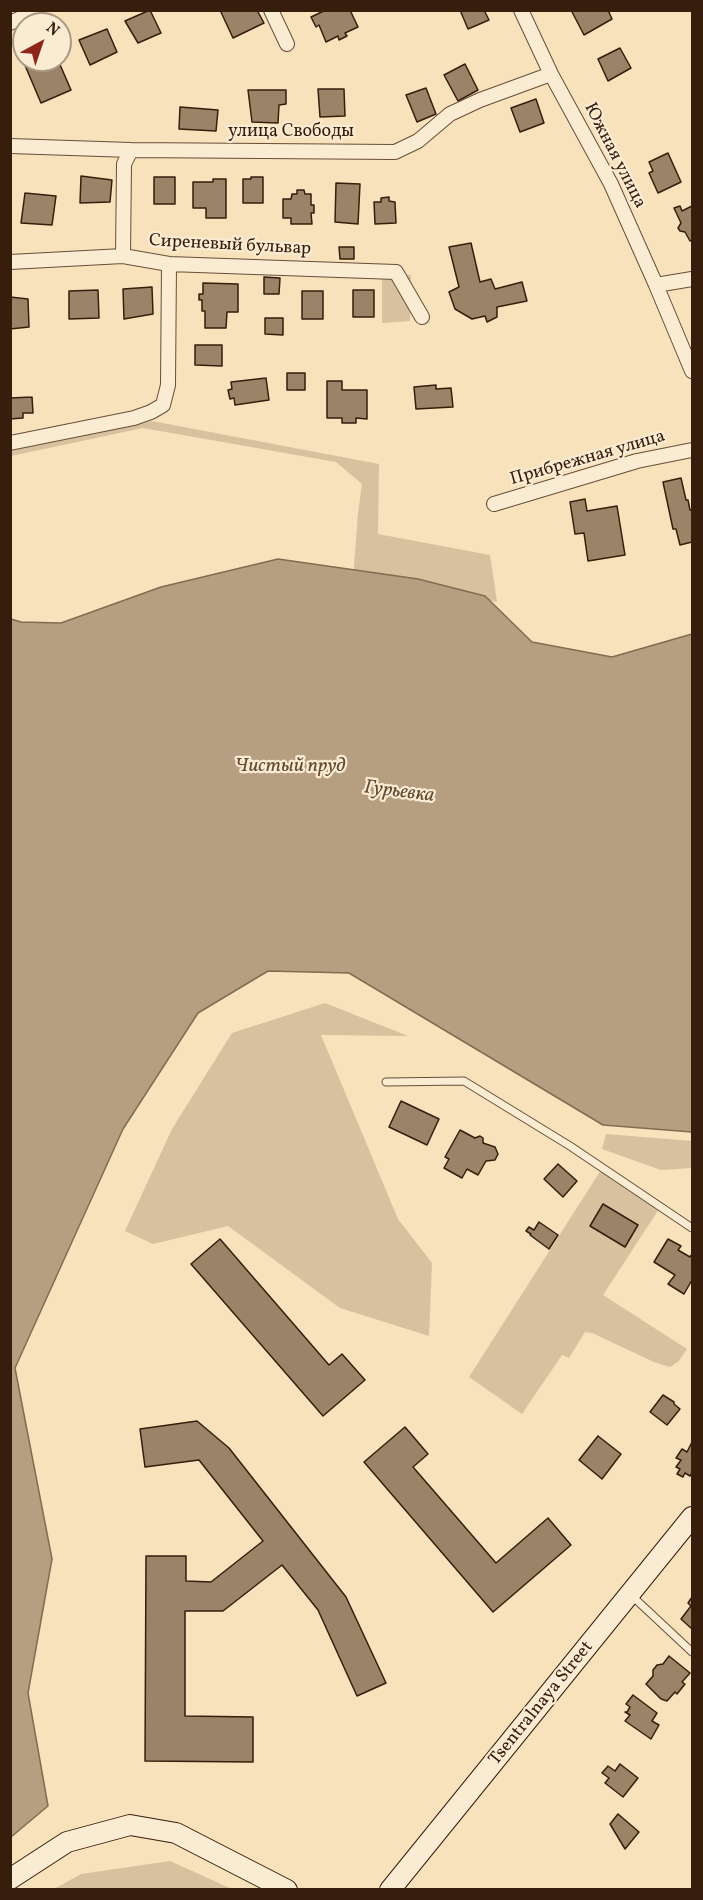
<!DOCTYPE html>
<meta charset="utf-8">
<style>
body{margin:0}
#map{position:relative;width:703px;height:1900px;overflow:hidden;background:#f8e2bc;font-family:Vollkorn,serif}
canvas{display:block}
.frame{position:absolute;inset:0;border:12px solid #371d0b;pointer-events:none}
.north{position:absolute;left:12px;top:12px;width:60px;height:60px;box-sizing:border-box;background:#faecd3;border:2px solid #ac9983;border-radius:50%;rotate:40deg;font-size:16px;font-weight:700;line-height:24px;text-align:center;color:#371d0b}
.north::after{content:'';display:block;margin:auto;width:21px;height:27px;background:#8f2418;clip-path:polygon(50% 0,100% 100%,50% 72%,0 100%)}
</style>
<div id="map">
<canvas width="703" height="1900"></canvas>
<div class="frame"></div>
<div class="north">N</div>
</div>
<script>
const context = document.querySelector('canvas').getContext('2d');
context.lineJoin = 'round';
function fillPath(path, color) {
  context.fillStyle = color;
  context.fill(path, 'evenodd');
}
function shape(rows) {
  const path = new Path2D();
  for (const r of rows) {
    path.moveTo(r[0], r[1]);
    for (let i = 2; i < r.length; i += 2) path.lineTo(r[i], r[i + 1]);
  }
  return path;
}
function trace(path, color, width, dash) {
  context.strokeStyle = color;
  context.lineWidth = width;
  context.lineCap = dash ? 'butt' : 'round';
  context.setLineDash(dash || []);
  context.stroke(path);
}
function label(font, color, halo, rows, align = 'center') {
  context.font = font + ' Vollkorn,serif';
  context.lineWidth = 4.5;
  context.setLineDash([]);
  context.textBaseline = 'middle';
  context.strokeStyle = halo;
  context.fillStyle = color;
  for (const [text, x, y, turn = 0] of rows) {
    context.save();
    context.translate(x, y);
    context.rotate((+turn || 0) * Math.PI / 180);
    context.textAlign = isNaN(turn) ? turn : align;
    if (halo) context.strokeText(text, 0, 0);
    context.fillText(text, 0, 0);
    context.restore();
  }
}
fillPath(shape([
 [382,272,411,275,410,321,382,323],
 [152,421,379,464,378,534,490,555,497,602,413,586,353,580,358,513,362,484,336,462,143,428,11,456,10,451],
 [325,1003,408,1036,321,1035,398,1219,432,1263,429,1336,340,1308,228,1226,153,1244,125,1231,172,1129,232,1033],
 [606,1134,692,1141,692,1168,661,1170,602,1149],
 [601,1170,659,1209,603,1295,687,1349,679,1361,670,1367,654,1362,592,1333,585,1332,569,1358,562,1355,522,1414,469,1377],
 [170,1861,232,1889,54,1889,81,1874]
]), '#d7c19e');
const water = shape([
 [278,559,418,579,485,596,532,642,612,657,692,634,692,1132,603,1125,349,973,268,971,198,1013,123,1129,15,1368,52,1559,28,1693,48,1806,11,1837,11,619,21,622,61,623,161,587,278,559]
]);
fillPath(water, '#b69f80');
trace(water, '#836b51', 1.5);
const building = shape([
 [150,10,161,33,138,43,125,21,150,10],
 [220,10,257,10,264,23,233,38,220,10],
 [326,10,350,10,358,27,345,33,347,36,339,40,338,36,326,42,319,25,316,27,311,17,326,10],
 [460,10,484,10,489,20,468,29,460,10],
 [571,10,608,10,612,19,584,35,571,10],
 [107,29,117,52,90,65,79,40,107,29],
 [620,48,631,68,608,81,598,59,620,48],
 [32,60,58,60,71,90,41,103,24,63,32,60],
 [465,64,478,90,458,101,444,75,465,64],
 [426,88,436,114,417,122,406,95,426,88],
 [318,89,344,89,345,116,320,117,318,89],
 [248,90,286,90,286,104,279,105,278,123,252,122,248,90],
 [536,99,544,123,520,132,511,108,536,99],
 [180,107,218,110,216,131,179,129,180,107],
 [668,153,681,182,658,193,649,173,653,171,649,162,668,153],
 [81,176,112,180,110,202,80,203,81,176],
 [154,177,175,177,175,204,154,204,154,177],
 [251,177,263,177,263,203,243,203,243,179,251,179,251,177],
 [213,179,226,179,226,218,206,218,206,208,193,208,193,182,213,182,213,179],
 [336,183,360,184,358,224,335,222,336,183],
 [297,190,304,190,305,194,311,194,311,205,314,205,314,213,311,213,312,224,291,224,291,218,283,218,283,199,291,199,292,194,297,194,297,190],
 [25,193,56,196,52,225,21,223,25,193],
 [389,197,389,201,395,202,396,223,375,224,374,202,381,202,381,198,389,197],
 [680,206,682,211,692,206,692,240,690,241,685,232,680,231,678,228,681,223,674,208,680,206],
 [471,243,480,282,491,279,495,289,522,282,527,301,497,307,497,317,487,322,485,316,472,319,455,309,449,292,459,287,449,247,471,243],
 [339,247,354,247,354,259,340,259,339,247],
 [264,277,280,278,279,294,264,294,264,277],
 [203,283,238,284,238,312,227,312,226,328,205,328,205,311,202,311,202,300,199,300,199,294,203,294,203,283],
 [152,287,153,314,124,319,123,289,152,287],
 [98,290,99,318,69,319,69,291,98,290],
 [353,290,374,290,374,317,353,317,353,290],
 [302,291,323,291,323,319,302,319,302,291],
 [10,297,28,299,29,327,10,329,10,297],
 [265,318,283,318,283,335,265,334,265,318],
 [195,345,222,345,222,366,195,365,195,345],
 [287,373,305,373,305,390,287,390,287,373],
 [266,378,269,400,235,405,234,398,230,399,228,390,232,389,231,382,266,378],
 [327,381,342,381,342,390,367,390,367,419,356,418,356,423,342,423,342,418,327,418,327,381],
 [436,385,436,389,451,388,453,407,416,409,414,387,436,385],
 [32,397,33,413,23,413,23,418,10,419,10,398,32,397],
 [681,478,686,500,688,500,690,510,692,510,692,542,680,545,676,529,673,529,663,482,681,478],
 [585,499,587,511,617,506,625,555,588,561,584,533,575,534,570,502,585,499],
 [401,1101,439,1119,427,1145,389,1127,401,1101],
 [460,1130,475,1138,480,1136,483,1138,483,1143,495,1147,498,1154,495,1160,486,1161,478,1175,467,1169,462,1178,444,1168,449,1159,445,1157,460,1130],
 [558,1164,577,1181,563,1197,544,1179,558,1164],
 [603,1204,638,1225,625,1247,590,1226,603,1204],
 [539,1222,558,1235,549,1249,530,1235,531,1234,526,1231,529,1227,534,1230,539,1222],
 [220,1239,329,1365,342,1354,365,1380,323,1416,191,1264,220,1239],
 [668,1239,681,1246,678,1250,690,1257,692,1254,692,1280,684,1294,668,1284,675,1275,654,1262,668,1239],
 [663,1395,674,1402,674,1404,680,1409,667,1425,650,1412,663,1395],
 [197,1421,229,1448,346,1597,386,1683,357,1696,318,1610,282,1565,223,1611,185,1611,185,1716,253,1717,253,1762,145,1761,146,1556,186,1556,186,1581,211,1582,263,1541,199,1460,145,1467,140,1429,197,1421],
 [405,1427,428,1454,413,1467,496,1563,548,1518,571,1545,493,1612,364,1462,405,1427],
 [598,1436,621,1454,602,1479,579,1460,598,1436],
 [692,1442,692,1473,690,1476,685,1473,683,1477,677,1474,680,1469,676,1467,681,1460,676,1458,682,1449,687,1452,692,1442],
 [692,1597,692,1629,681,1619,691,1606,688,1603,692,1597],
 [669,1656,690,1673,682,1682,685,1684,677,1694,675,1692,667,1701,661,1699,646,1684,653,1676,653,1670,657,1665,663,1664,669,1656],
 [633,1695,657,1713,652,1721,659,1725,651,1739,625,1721,630,1715,625,1712,627,1712,630,1707,626,1704,633,1695],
 [620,1764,638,1778,623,1797,605,1783,609,1778,602,1773,608,1766,615,1771,620,1764],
 [618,1814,639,1832,625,1849,610,1824,618,1814]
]);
fillPath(building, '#9b8367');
trace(building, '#371d0b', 1.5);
const lane = shape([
 [386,1082,464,1081,570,1146,692,1228],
 [631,1595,692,1652]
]);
const street = shape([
 [271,10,287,44],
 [521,10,551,74,611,184,656,285,692,279],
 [10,23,38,10],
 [10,146,131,150,395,152,418,141,450,114,480,100,551,74],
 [123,256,124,164,131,150],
 [10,262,123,256,169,264,396,272,422,317],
 [656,285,692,371],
 [10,443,134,418,151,412,163,405,168,385,169,264],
 [494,504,637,461,692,450]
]);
const secondary = shape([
 [10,1879,67,1842,130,1825,176,1833,287,1890],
 [390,1890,692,1517]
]);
trace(lane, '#674e37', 9);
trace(street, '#674e37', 16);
trace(secondary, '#371d0b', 22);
trace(lane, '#faecd3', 7);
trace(street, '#faecd3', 14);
trace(secondary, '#faecd3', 20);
label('18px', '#371d0b', '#faecd3', [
 ["улица Свободы",291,133],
 ["Южная улица",614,156,63],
 ["Сиреневый бульвар",230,246,3],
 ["Прибрежная улица",588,459,-16],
 ["Tsentralnaya Street",542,1704,-51]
]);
label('italic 20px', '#634a34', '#faecd3', [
 ["Чистый пруд",290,767],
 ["Гурьевка",399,793,7]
]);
</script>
